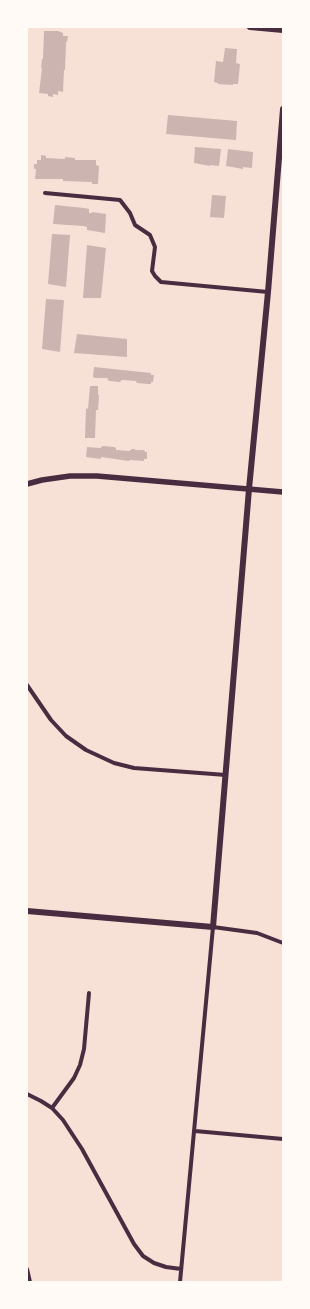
<!DOCTYPE html>
<style>
body{margin:0}
#map{position:relative;width:310px;height:1309px;overflow:hidden;background:#f7e1d7;font-family:Bitter,serif}
canvas{display:block}
.frame{position:absolute;inset:0;border:28px solid #fffaf5;pointer-events:none}
</style>
<div id="map">
<canvas width="310" height="1309"></canvas>
<div class="frame"></div>
</div>
<script>
const context = document.querySelector('canvas').getContext('2d');
context.lineJoin = 'round';
function fillPath(path, color) {
  context.fillStyle = color;
  context.fill(path, 'evenodd');
}
function shape(rows) {
  const path = new Path2D();
  for (const r of rows) {
    path.moveTo(r[0], r[1]);
    for (let i = 2; i < r.length; i += 2) path.lineTo(r[i], r[i + 1]);
  }
  return path;
}
function trace(path, color, width, dash) {
  context.strokeStyle = color;
  context.lineWidth = width;
  context.lineCap = dash ? 'butt' : 'round';
  context.setLineDash(dash || []);
  context.stroke(path);
}
fillPath(shape([
 [44,31,58,31,63,33,63,36,68,36,67,42,66,42,65,70,64,70,63,92,58,91,58,95,53,94,53,97,48,96,48,94,39,93,42,68,41,68,42,59,43,59],
 [225,48,237,49,236,63,240,64,238,84,233,84,233,85,218,84,218,83,214,82,216,61,223,62],
 [168,115,237,121,236,140,166,134],
 [195,147,221,149,219,166,210,165,210,166,194,163],
 [228,149,253,152,252,168,243,167,243,169,226,166],
 [41,155,46,156,46,158,65,159,65,157,75,158,75,160,96,160,96,165,99,166,98,184,92,184,92,182,63,181,63,179,35,179,36,169,34,169,34,164,37,164,37,160,41,160],
 [212,195,226,196,224,218,210,217],
 [55,205,84,208,89,209,89,213,92,213,92,212,106,214,105,233,87,230,87,227,83,226,53,224],
 [52,234,70,235,66,287,48,284],
 [87,245,106,248,101,298,83,298],
 [46,299,64,300,60,352,42,349],
 [77,334,127,339,127,357,74,353],
 [94,367,151,373,151,375,154,375,153,382,151,382,151,384,148,384,137,383,136,381,122,380,120,382,109,381,107,378,95,378,93,377],
 [90,386,98,386,98,395,99,395,98,410,96,410,95,438,85,438,86,408,88,409],
 [103,446,114,447,116,448,116,450,129,451,132,449,135,449,135,450,143,450,145,451,145,452,147,452,147,459,144,459,144,461,130,460,129,461,101,457,101,459,86,457,87,447,101,448,101,447]
]), '#ccb4b1');
trace(shape([
 [45,193,120,200,130,213,135,225,150,235,155,247,152,271,155,276,161,282,268,292],
 [27,685,51,720,66,736,86,750,114,763,134,768,226,775],
 [27,1094,41,1101,52,1108,63,1120,82,1149,134,1244,143,1256,154,1263,166,1267,181,1269],
 [52,1108,74,1078,80,1065,84,1049,89,993],
 [195,1131,283,1139],
 [27,1269,30,1282],
 [180,1282,213,927,257,933,283,943]
]), '#4a2c40', 4);
trace(shape([
 [27,484,42,480,70,476,97,476,283,492]
]), '#4a2c40', 5.5);
trace(shape([
 [250,27,283,30],
 [27,911,213,927,249,489,268,292,283,109]
]), '#4a2c40', 6);
</script>
